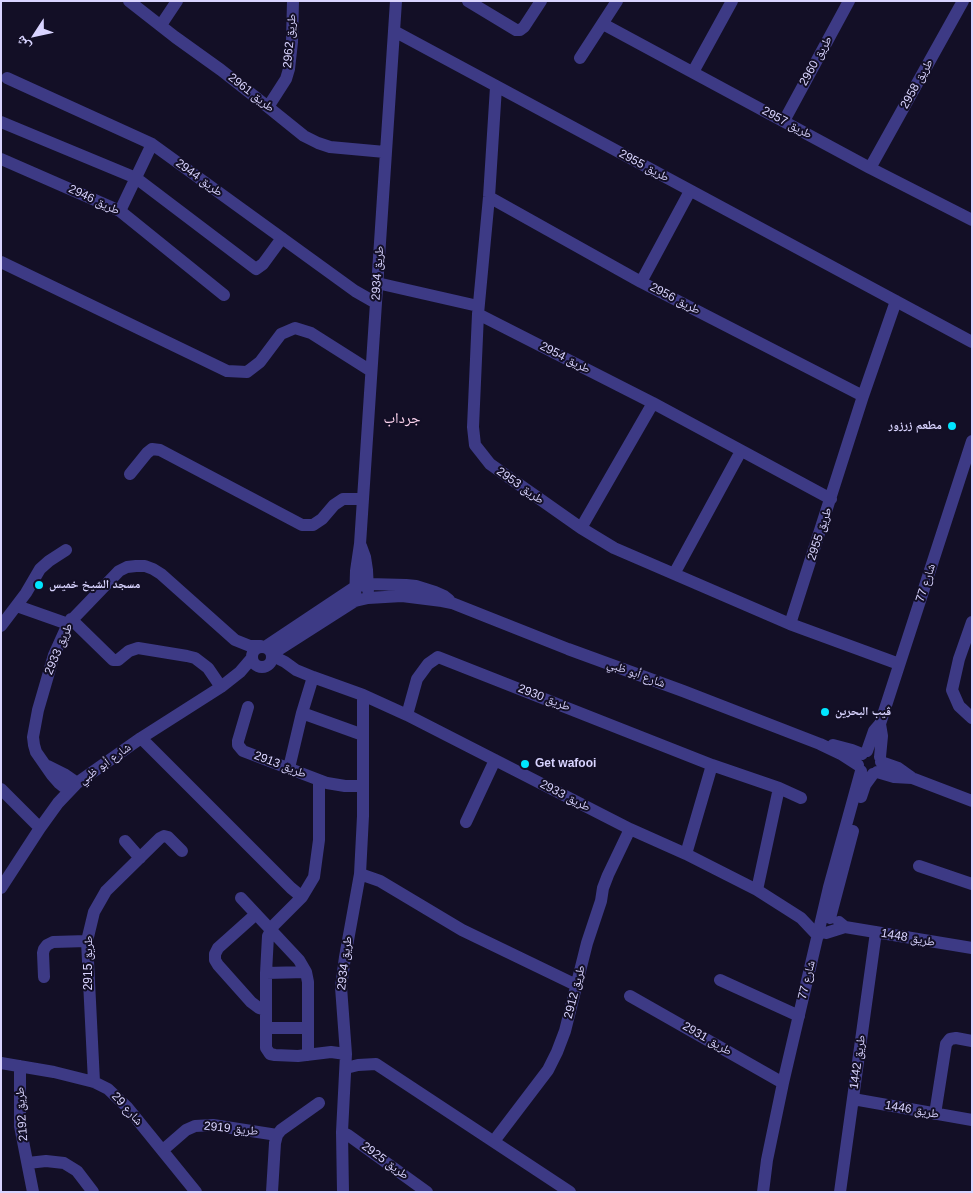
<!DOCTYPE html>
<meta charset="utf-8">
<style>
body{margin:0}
#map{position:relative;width:973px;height:1193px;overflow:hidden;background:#130f26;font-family:Arial,"Noto Naskh Arabic",sans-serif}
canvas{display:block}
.frame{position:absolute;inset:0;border:2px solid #d9d4ff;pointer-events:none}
.north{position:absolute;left:10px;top:10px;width:50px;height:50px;-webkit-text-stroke:4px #130f26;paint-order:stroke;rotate:235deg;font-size:14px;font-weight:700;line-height:20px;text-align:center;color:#d9d4ff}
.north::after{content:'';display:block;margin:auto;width:18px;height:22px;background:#d9d4ff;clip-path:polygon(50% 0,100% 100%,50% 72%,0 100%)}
</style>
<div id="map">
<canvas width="973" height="1193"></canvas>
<div class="frame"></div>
<div class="north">ش</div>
</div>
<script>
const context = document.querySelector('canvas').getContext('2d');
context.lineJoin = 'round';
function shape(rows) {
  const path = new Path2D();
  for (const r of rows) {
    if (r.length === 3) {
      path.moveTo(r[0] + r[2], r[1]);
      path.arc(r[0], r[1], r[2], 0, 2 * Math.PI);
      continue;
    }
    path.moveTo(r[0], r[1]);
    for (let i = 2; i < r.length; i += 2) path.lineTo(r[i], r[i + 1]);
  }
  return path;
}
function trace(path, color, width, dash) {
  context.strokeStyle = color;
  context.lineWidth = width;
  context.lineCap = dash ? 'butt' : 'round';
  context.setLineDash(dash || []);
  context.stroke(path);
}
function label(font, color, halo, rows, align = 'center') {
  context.font = font + ' Arial,"Noto Naskh Arabic",sans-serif';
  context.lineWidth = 4;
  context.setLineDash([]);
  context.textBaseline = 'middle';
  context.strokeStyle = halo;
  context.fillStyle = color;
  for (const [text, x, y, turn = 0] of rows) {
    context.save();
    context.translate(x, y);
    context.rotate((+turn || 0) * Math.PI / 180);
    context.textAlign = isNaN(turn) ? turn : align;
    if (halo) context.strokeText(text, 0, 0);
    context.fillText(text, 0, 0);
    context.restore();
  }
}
trace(shape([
 [129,1,175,37,221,70,268,107,304,136,318,143,330,147,385,152],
 [468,1,516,30,520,30,524,27,541,1],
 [603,24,870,168,972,220],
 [161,25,177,1],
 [394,31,972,342],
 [580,58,617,1],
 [693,72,732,1],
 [7,78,152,144,355,291,376,303],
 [496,87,489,197,478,314,473,427,475,445,490,464,581,528,614,548,790,624,899,664],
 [268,107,286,79,289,69,292,42,293,1],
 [784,121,849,1],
 [1,122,136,178,256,269,263,264,282,238],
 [1,159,120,211,224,295],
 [870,168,963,1],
 [489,197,641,282,863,396],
 [120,211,152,144],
 [1,262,227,371,247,372,260,362,281,334,295,328,311,333,371,371],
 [641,282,690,191],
 [377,283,478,306],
 [478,314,653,403,831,499],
 [130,474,147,453,152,449,160,450,302,525,313,525,322,519,334,505,343,499,362,499],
 [581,528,653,403],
 [361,546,365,557,367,570,368,590],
 [674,574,741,451],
 [355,601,356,571,360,544,396,1],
 [17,606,68,624],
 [71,619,113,660,118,660,129,651,138,648,187,656,195,658,208,668,221,687],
 [972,622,959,659,952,690,959,706,972,718],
 [790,624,863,396,896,301],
 [1,626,26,593,40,569,49,561,66,550],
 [262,657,10],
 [265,647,355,587,368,584,406,585,416,586,435,592,444,596,449,600],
 [272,654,355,601,368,598,402,596,442,601,452,603,568,649,683,691,820,744,841,754,858,765],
 [273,656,285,662,296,670,313,677,363,695,407,715,630,829,686,854,757,890,801,918,818,936],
 [248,707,238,741,238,745,243,751,327,783,345,786,363,786],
 [302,713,363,735],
 [407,715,417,679,428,664,438,657,712,765,779,788,801,798],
 [141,738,291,888,302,897,314,877,319,840,319,780],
 [833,745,852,750,862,754],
 [867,751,874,731,880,724,972,441],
 [880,757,882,736,880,724],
 [881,762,898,768,912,778,972,801],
 [48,766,64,774,77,783],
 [289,768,302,713,313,677],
 [877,772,894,777,912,778],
 [1,789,40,828],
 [69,791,59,783,52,775,36,752,34,745,33,737,38,710,54,655,68,624,119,571,127,567,136,566,145,566,153,569,161,574,235,640,250,646,261,646],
 [861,797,865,785,873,774],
 [466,822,495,760],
 [125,841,140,858],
 [686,854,712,765],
 [919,866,972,884],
 [360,874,380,881,462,930,576,985],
 [1,888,40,828,58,803,77,783,141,738,221,687,240,672,252,658],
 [757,890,779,788],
 [302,897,274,925,268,936,266,973,266,1048,270,1054,275,1055,298,1056,331,1052,346,1054],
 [241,898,299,960,306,972,308,982,308,1055],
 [256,914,218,948,215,954,215,960,218,965,251,1002,259,1008,266,1010],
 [830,918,853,831],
 [845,927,972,948],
 [826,933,845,927,839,922],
 [266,973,306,972],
 [44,977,43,953,44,949,47,945,53,942,87,941],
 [720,980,799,1016],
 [630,996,783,1083],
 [266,1028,308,1028],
 [1,1063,54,1072,94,1082,108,1089,127,1107,196,1192],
 [20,1066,20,1126,33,1192],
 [346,1068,358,1065,376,1064,570,1192],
 [94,1082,87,941,94,912,106,891,160,838,164,836,168,837,182,851],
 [853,1099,972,1120],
 [935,1114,946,1044,950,1039,956,1038,972,1041],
 [342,1132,348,1135,427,1192],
 [494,1141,548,1070,557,1052,565,1031,587,943,601,901,603,888,608,875,630,829],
 [163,1150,186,1130,195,1126,213,1125,277,1135],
 [28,1163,46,1161,64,1163,77,1171,93,1192],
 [272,1192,275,1143,277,1135,281,1130,319,1103],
 [343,1192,342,1132,346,1054,341,987,345,957,360,874,363,816,363,695],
 [763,1192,767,1160,783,1083,829,887,861,771],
 [840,1192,876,932]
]), '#3d3a85', 12);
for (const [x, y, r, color] of [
 [952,426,5,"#00e5ff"],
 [39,585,5,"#00e5ff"],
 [825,712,5,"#00e5ff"],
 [525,764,5,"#00e5ff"]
]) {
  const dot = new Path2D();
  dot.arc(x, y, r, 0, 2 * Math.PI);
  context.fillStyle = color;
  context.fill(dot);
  trace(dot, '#130f26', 2);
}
label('12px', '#d9d4ff', '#130f26', [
 ["طريق 2962",290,41,-85],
 ["طريق 2960",816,61,-61],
 ["طريق 2958",917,84,-61],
 ["طريق 2961",251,93,38],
 ["طريق 2957",787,123,28],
 ["طريق 2955",644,166,28],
 ["طريق 2944",199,178,36],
 ["طريق 2946",94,200,25],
 ["طريق 2934",378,273,-86],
 ["طريق 2956",675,299,27],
 ["طريق 2954",565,358,27],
 ["طريق 2953",520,486,35],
 ["طريق 2955",820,534,-72],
 ["شارع 77",926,583,-72],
 ["طريق 2933",59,649,-67],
 ["شارع أبو ظبي",636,674,20],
 ["طريق 2930",544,698,21],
 ["شارع أبو ظبي",105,764,-36],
 ["طريق 2913",280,765,21],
 ["طريق 2933",565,796,27],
 ["طريق 1448",908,938,10],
 ["طريق 2915",89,963,-90],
 ["طريق 2934",345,963,-83],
 ["شارع 77",807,980,-76],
 ["طريق 2912",575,992,-76],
 ["طريق 2931",707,1039,30],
 ["طريق 1442",858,1062,-82],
 ["شارع 29",127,1109,48],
 ["طريق 1446",912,1110,10],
 ["طريق 2192",22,1114,-94],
 ["طريق 2919",231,1129,6],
 ["طريق 2925",385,1161,36]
]);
label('bold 12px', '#d9d4ff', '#130f26', [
 ["مطعم زرزور",942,426,"right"],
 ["مسجد الشيخ خميس",49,585],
 ["ڤيب البحرين",835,712],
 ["Get wafooi",535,764]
], 'left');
label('15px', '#ffd6f0', '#130f26', [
 ["جرداب",402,419]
]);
</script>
